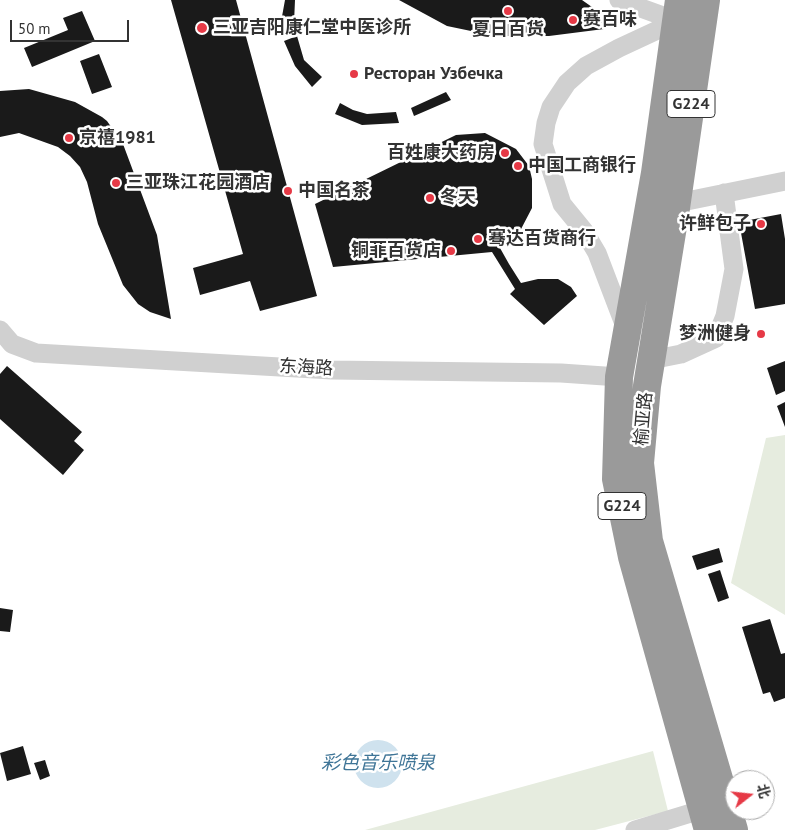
<!DOCTYPE html>
<meta charset="utf-8">
<style>
body{margin:0}
#map{position:relative;width:785px;height:830px;overflow:hidden;background:#fff;font-family:"PT Sans","Noto Sans SC",sans-serif}
canvas{display:block}
.north{position:absolute;left:725px;top:770px;width:50px;height:50px;box-sizing:border-box;background:#fff;border:1px solid #adadad;border-radius:50%;rotate:74deg;font-size:14px;font-weight:700;line-height:20px;text-align:center;color:#333}
.north::after{content:'';display:block;margin:auto;width:18px;height:22px;background:#e63946;clip-path:polygon(50% 0,100% 100%,50% 72%,0 100%)}
.scale{position:absolute;left:10px;top:20px;width:119px;height:22px;box-sizing:border-box;border:2px solid #333;border-top:0;padding-left:6px;font-size:15px;line-height:18px;white-space:nowrap;color:#333;-webkit-text-stroke:4px #fff;paint-order:stroke}
</style>
<div id="map">
<canvas width="785" height="830"></canvas>
<div class="north">北</div>
<div class="scale">50 m</div>
</div>
<script>
const context = document.querySelector('canvas').getContext('2d');
context.lineJoin = 'round';
function fillPath(path, color) {
  context.fillStyle = color;
  context.fill(path, 'evenodd');
}
function shape(rows) {
  const path = new Path2D();
  for (const r of rows) {
    if (r.length === 3) {
      path.moveTo(r[0] + r[2], r[1]);
      path.arc(r[0], r[1], r[2], 0, 2 * Math.PI);
      continue;
    }
    path.moveTo(r[0], r[1]);
    for (let i = 2; i < r.length; i += 2) path.lineTo(r[i], r[i + 1]);
  }
  return path;
}
function trace(path, color, width, dash) {
  context.strokeStyle = color;
  context.lineWidth = width;
  context.lineCap = dash ? 'butt' : 'round';
  context.setLineDash(dash || []);
  context.stroke(path);
}
function label(font, color, halo, rows, align = 'center') {
  context.font = font + ' "PT Sans","Noto Sans SC",sans-serif';
  context.lineWidth = 5;
  context.setLineDash([]);
  context.textBaseline = 'middle';
  context.strokeStyle = halo;
  context.fillStyle = color;
  for (const [text, x, y, turn = 0] of rows) {
    context.save();
    context.translate(x, y);
    context.rotate((+turn || 0) * Math.PI / 180);
    context.textAlign = isNaN(turn) ? turn : align;
    if (halo) context.strokeText(text, 0, 0);
    context.fillText(text, 0, 0);
    context.restore();
  }
}
fillPath(shape([
 [785,435,785,615,731,583,766,438],
 [653,751,668,811,595,830,365,830]
]), '#e6ecdf');
fillPath(shape([
 [378,764,24]
]), '#cfe2ee');
fillPath(shape([
 [171,0,236,0,317,296,260,311,250,281,200,295,193,268,243,254],
 [285,0,295,0,294,23,281,22],
 [399,0,582,0,609,19,604,29,549,36,495,36,447,26],
 [82,11,95,41,32,67,24,48,68,30,63,18],
 [297,36,304,60,322,77,312,87,295,66,284,41],
 [99,54,112,87,92,94,80,61],
 [29,89,75,102,102,117,107,121,123,144,157,235,171,319,150,312,138,304,123,285,98,224,87,182,80,167,70,156,58,147,19,133,0,137,0,91],
 [446,92,451,100,414,116,411,108],
 [340,103,353,110,367,114,396,112,399,123,362,125,335,114],
 [485,133,516,149,529,166,532,179,532,208,520,231,500,248,509,264,521,283,538,279,558,279,571,287,577,296,544,325,510,294,515,289,492,252,333,267,315,204,456,135],
 [781,214,785,239,785,304,755,309,739,222],
 [785,361,785,391,776,395,767,368],
 [7,366,82,432,74,441,84,450,63,475,0,419,0,374],
 [785,402,785,427,777,406],
 [719,548,723,562,697,570,692,556],
 [720,570,729,598,718,602,708,574],
 [0,608,13,610,10,632,0,631],
 [770,619,781,654,785,653,785,698,774,702,770,692,763,694,742,627],
 [23,746,31,774,7,781,0,753],
 [45,760,50,776,40,780,34,763]
]), '#1a1a1a');
trace(shape([
 [619,0,685,24],
 [677,203,785,181],
 [626,329,597,253,584,231,562,204,543,144,546,123,551,107,567,83,586,66,619,48,677,21],
 [0,330,12,344,36,353,332,370,561,373,619,377],
 [651,360,681,354,716,338,725,316,734,269,724,193],
 [635,830,714,806]
]), '#d0d0d0', 19);
trace(shape([
 [679,0,655,173,619,377,616,479,632,557,708,830],
 [706,0,676,208,647,386,640,463,649,541,734,830]
]), '#9a9a9a', 28);
for (const [x, y, r, color] of [
 [508,11,5,"#e63946"],
 [573,20,5,"#e63946"],
 [202,28,6,"#e63946"],
 [354,74,5,"#e63946"],
 [69,138,5,"#e63946"],
 [505,153,5,"#e63946"],
 [518,166,5,"#e63946"],
 [116,183,5,"#e63946"],
 [288,191,5,"#e63946"],
 [430,198,5,"#e63946"],
 [761,224,5,"#e63946"],
 [478,239,5,"#e63946"],
 [451,251,5,"#e63946"],
 [761,334,5,"#e63946"]
]) {
  const dot = new Path2D();
  dot.arc(x, y, r, 0, 2 * Math.PI);
  context.fillStyle = color;
  context.fill(dot);
  trace(dot, '#fff', 2);
}
for (const [x, y, w] of [
 [691,104,48],
 [622,506,48]
]) {
  const box = new Path2D();
  box.roundRect(x - w / 2, y - 13.5, w, 27, 4);
  context.fillStyle = '#fff';
  context.fill(box);
  trace(box, '#333', 1);
}
label('bold 16px', '#333', null, [
 ["G224",691,104],
 ["G224",622,506]
]);
label('bold 18px', '#333', '#fff', [
 ["赛百味",583,20],
 ["三亚吉阳康仁堂中医诊所",213,28],
 ["夏日百货",508,30,"center"],
 ["Ресторан Узбечка",364,74],
 ["京禧1981",79,138],
 ["百姓康大药房",495,153,"right"],
 ["中国工商银行",528,166],
 ["三亚珠江花园酒店",126,183],
 ["中国名茶",298,191],
 ["冬天",440,198],
 ["许鲜包子",751,224,"right"],
 ["骞达百货商行",488,239],
 ["铜菲百货店",441,251,"right"],
 ["梦洲健身",751,334,"right"]
], 'left');
label('18px', '#333', '#fff', [
 ["东海路",306,368,3],
 ["榆亚路",644,419,-85]
]);
label('italic 19px', '#3f7597', '#fff', [
 ["彩色音乐喷泉",378,764]
]);
</script>
